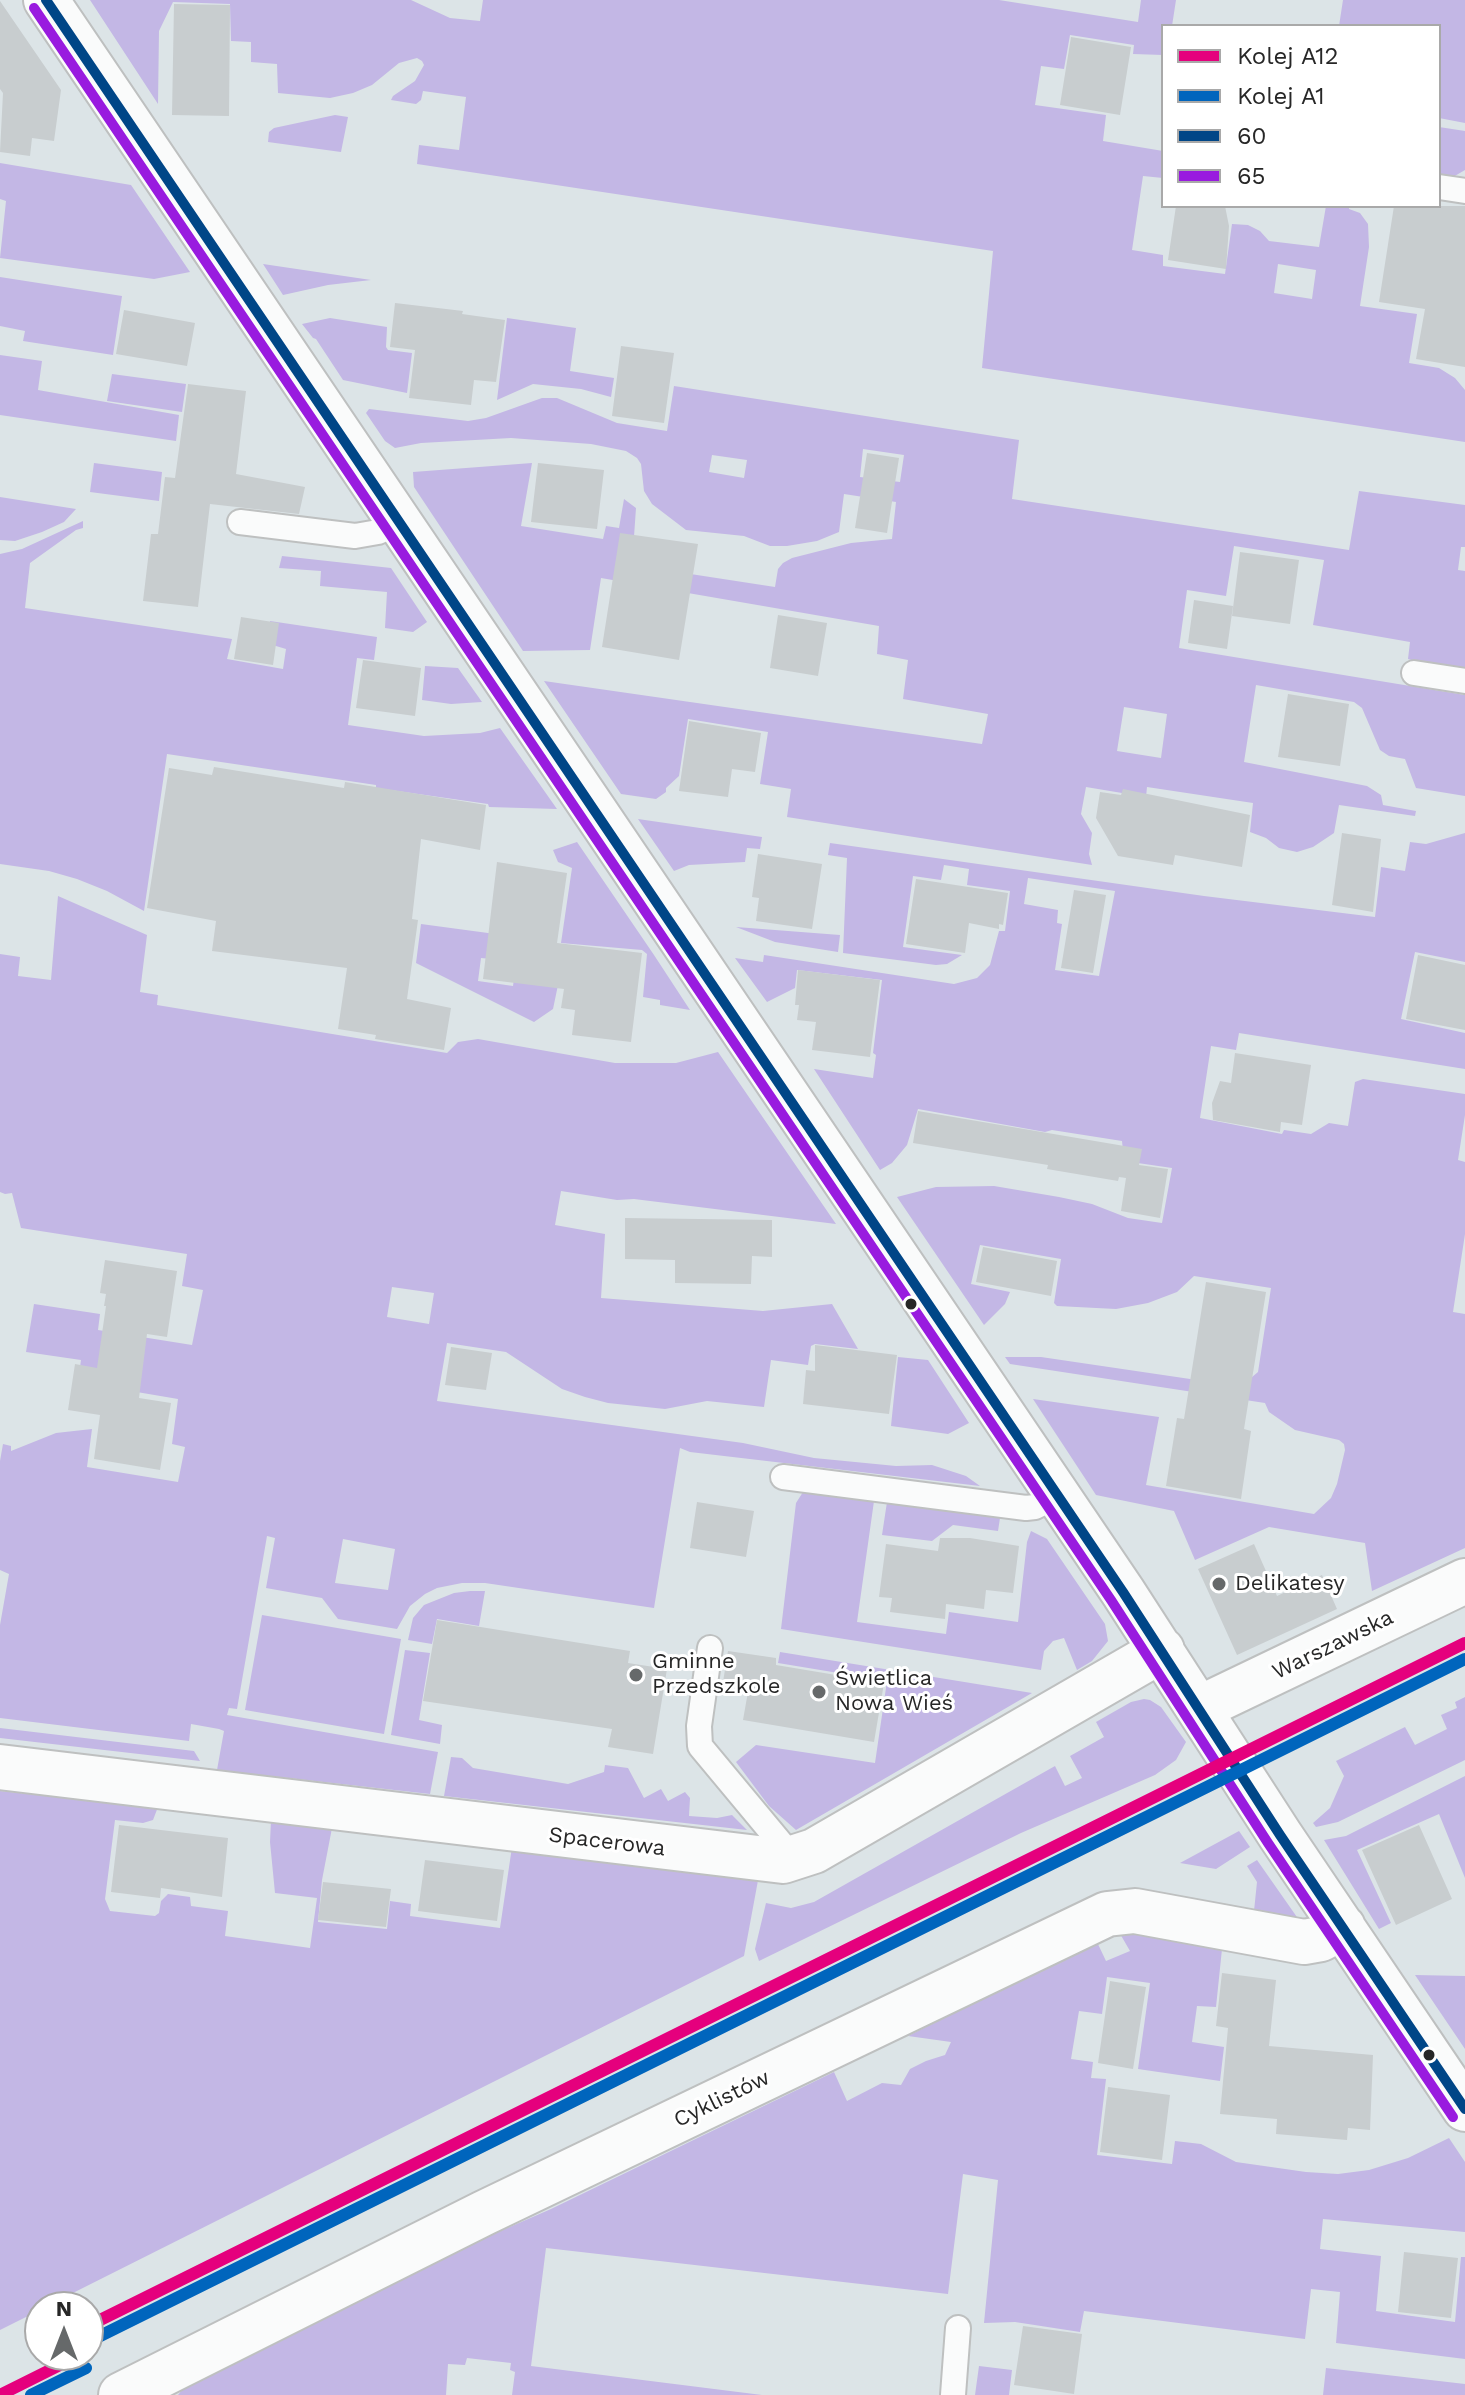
<!DOCTYPE html>
<meta charset="utf-8">
<style>
body{margin:0}
#map{position:relative;width:1465px;height:2395px;overflow:hidden;background:#dce4e7;font-family:"Work Sans",sans-serif}
canvas{display:block}
.legend{position:absolute;left:1161px;top:24px;width:280px;height:184px;box-sizing:border-box;background:#fff;border:2px solid #a9a9a9;margin:0;padding:10px 14px;list-style:none;font-size:24px;color:#272727}
.legend li{display:flex;align-items:center;gap:16px;height:40px}
.legend b{width:40px;border:2px solid #a9a9a9}
.north{position:absolute;left:24px;top:2291px;width:80px;height:80px;box-sizing:border-box;background:#fff;border:2px solid #a9a9a9;border-radius:50%;rotate:0deg;font-size:22px;font-weight:700;line-height:32px;text-align:center;color:#272727}
.north::after{content:'';display:block;margin:auto;width:28px;height:36px;background:#66696a;clip-path:polygon(50% 0,100% 100%,50% 72%,0 100%)}
</style>
<div id="map">
<canvas width="1465" height="2395"></canvas>
<ul class="legend">
<li><b style="height:10px;background:#e5007d"></b>Kolej A12</li>
<li><b style="height:10px;background:#0065bd"></b>Kolej A1</li>
<li><b style="height:10px;background:#004687"></b>60</li>
<li><b style="height:10px;background:#991bdf"></b>65</li>
</ul>
<div class="north">N</div>
</div>
<script>
const context = document.querySelector('canvas').getContext('2d');
context.lineJoin = 'round';
function fillPath(path, color) {
  context.fillStyle = color;
  context.fill(path, 'evenodd');
}
function shape(rows) {
  const path = new Path2D();
  for (const r of rows) {
    path.moveTo(r[0], r[1]);
    for (let i = 2; i < r.length; i += 2) path.lineTo(r[i], r[i + 1]);
  }
  return path;
}
function trace(path, color, width, dash) {
  context.strokeStyle = color;
  context.lineWidth = width;
  context.lineCap = dash ? 'butt' : 'round';
  context.setLineDash(dash || []);
  context.stroke(path);
}
function label(font, color, halo, rows, align = 'center') {
  context.font = font + ' "Work Sans",sans-serif';
  context.lineWidth = 6;
  context.setLineDash([]);
  context.textBaseline = 'middle';
  context.strokeStyle = halo;
  context.fillStyle = color;
  for (const [text, x, y, turn = 0] of rows) {
    context.save();
    context.translate(x, y);
    context.rotate((+turn || 0) * Math.PI / 180);
    context.textAlign = isNaN(turn) ? turn : align;
    if (halo) context.strokeText(text, 0, 0);
    context.fillText(text, 0, 0);
    context.restore();
  }
}
fillPath(shape([
 [90,0,411,0,450,18,480,21,483,0,999,0,1138,22,1141,0,1176,0,1172,26,1163,26,1163,55,1133,54,1134,45,1070,35,1064,69,1041,66,1035,105,1106,115,1103,141,1163,151,1163,178,1143,176,1132,250,1163,255,1163,266,1225,274,1232,224,1248,225,1260,231,1269,241,1319,247,1326,206,1349,206,1349,209,1360,213,1368,224,1369,247,1360,306,1417,314,1409,363,1439,368,1455,378,1465,390,1465,442,982,368,993,251,417,164,419,145,459,150,466,97,423,91,421,100,416,104,391,100,393,96,415,81,424,65,422,61,417,58,399,63,372,85,353,93,330,98,278,93,277,64,251,62,251,42,231,41,230,4,173,2,159,31,158,104],
 [1278,264,1316,270,1312,299,1274,293],
 [1343,0,1465,0,1465,123,1439,118,1439,26,1339,26],
 [335,115,348,117,341,152,268,142,269,132,274,128],
 [1439,127,1465,131,1465,170,1453,177,1439,175],
 [0,163,131,185,190,272,154,279,0,258,6,201,0,199],
 [263,264,371,280,328,285,283,295],
 [0,277,122,296,113,355,23,341,25,331,0,326],
 [330,318,387,327,386,347,388,350,412,353,407,393,343,380,316,339,313,338,302,324],
 [507,318,576,328,570,371,614,378,611,397,581,389,533,384,497,400],
 [0,355,42,361,38,390,179,415,176,441,0,415],
 [112,374,186,384,182,412,107,401],
 [674,386,1019,440,1012,499,1349,550,1359,491,1465,505,1465,547,1461,547,1458,570,1465,571,1465,670,1424,664,1408,659,1410,642,1313,625,1324,560,1234,546,1226,596,1187,590,1179,648,1465,695,1465,796,1416,788,1405,759,1389,756,1380,750,1362,708,1354,702,1256,685,1244,762,1367,786,1381,795,1383,805,1416,811,1415,816,1339,805,1334,833,1313,847,1297,852,1279,848,1266,838,1250,832,1253,803,1147,787,1146,797,1086,787,1081,814,1092,833,1089,854,1092,865,787,817,791,789,760,784,768,732,688,719,679,776,666,788,666,792,656,799,621,794,544,681,982,744,988,714,903,699,908,660,877,654,879,626,601,578,590,650,523,651,414,487,413,472,532,463,521,526,603,539,606,526,619,528,624,499,636,508,632,565,775,587,778,569,783,563,792,558,851,543,892,539,896,502,844,494,839,532,817,541,787,546,770,546,744,536,686,530,652,504,644,491,641,464,637,458,626,451,591,444,511,438,421,443,395,448,385,441,366,413,369,409,468,421,486,418,542,398,557,398,617,423,667,431],
 [863,449,904,455,900,482,860,477],
 [712,455,747,460,744,478,709,472],
 [1124,707,1167,714,1161,758,1117,751],
 [94,463,162,472,159,501,90,492],
 [0,497,76,509,64,522,42,532,15,541,0,540],
 [83,521,83,528,76,530,30,563,25,608,232,639,227,659,283,669,286,649,266,643,270,621,377,637,374,660,357,658,348,725,424,736,480,733,500,728,557,809,489,807,488,804,376,788,376,785,167,754,144,911,107,891,77,879,49,871,0,864,0,554,22,549],
 [282,556,391,568,427,622,413,632,385,628,387,592,320,586,321,571,279,568],
 [425,666,458,668,482,702,451,704,422,700],
 [638,819,762,837,760,849,747,848,745,862,689,865,674,871],
 [1465,833,1465,962,1415,952,1401,1019,1465,1033,1465,1069,1239,1033,1236,1050,1211,1046,1200,1118,1282,1134,1284,1130,1311,1134,1329,1123,1348,1126,1355,1082,1363,1079,1465,1094,1465,1115,1458,1160,1465,1162,1465,1234,1453,1312,1465,1314,1465,1548,1372,1591,1365,1543,1269,1527,1195,1560,1174,1511,1096,1495,1033,1399,1159,1417,1146,1485,1314,1514,1331,1498,1337,1484,1345,1450,1344,1444,1339,1440,1295,1430,1269,1412,1265,1403,1010,1364,1005,1357,1041,1357,1224,1384,1245,1383,1258,1372,1271,1288,1194,1276,1177,1292,1148,1303,1116,1309,1057,1306,1054,1303,1061,1259,980,1245,971,1284,1010,1292,1005,1304,984,1325,897,1197,936,1187,994,1186,1059,1197,1092,1204,1128,1218,1162,1223,1172,1168,1124,1161,1122,1141,1052,1130,1045,1132,918,1109,907,1145,892,1163,880,1170,814,1069,873,1078,876,1055,873,1053,882,980,797,970,795,988,767,1002,735,958,763,962,764,955,954,984,977,978,990,965,999,931,1005,931,1010,891,967,885,969,869,944,865,941,880,913,876,903,947,962,955,947,964,936,965,843,953,847,858,828,855,830,843,1204,896,1375,917,1381,867,1405,871,1410,842,1426,844],
 [1028,878,1115,891,1099,976,1055,970,1062,924,1057,923,1058,910,1024,904],
 [577,842,654,955,690,1010,660,1005,660,1000,643,997,647,954,642,950,561,943,572,868,558,862,553,850],
 [58,896,147,935,140,992,158,995,157,1005,447,1053,458,1042,478,1039,615,1063,676,1063,718,1052,836,1224,634,1199,617,1200,561,1191,555,1225,605,1234,601,1298,763,1311,832,1304,858,1349,815,1344,811,1346,808,1365,771,1360,764,1407,707,1401,665,1409,608,1403,585,1397,562,1389,506,1352,447,1343,437,1401,743,1443,814,1458,896,1466,932,1465,966,1476,980,1486,690,1452,680,1448,654,1608,485,1583,462,1583,437,1588,425,1594,410,1606,397,1629,338,1619,322,1598,266,1588,275,1538,267,1536,237,1709,229,1708,227,1715,438,1752,430,1794,217,1770,224,1731,219,1729,191,1724,189,1741,0,1718,0,1625,9,1574,0,1570,0,1461,3,1444,11,1446,11,1451,56,1433,92,1429,87,1467,178,1482,185,1447,172,1444,178,1399,78,1382,81,1360,26,1352,34,1304,100,1314,98,1330,192,1345,203,1290,182,1286,187,1254,21,1228,12,1193,5,1194,0,1192,0,954,20,957,18,976,51,980],
 [392,1287,434,1293,429,1324,387,1317],
 [343,1539,395,1549,388,1590,335,1583],
 [421,924,555,942,512,961,481,958,478,981,513,986,514,979,558,985,553,1009,534,1022,416,963],
 [736,927,840,935,838,952,775,942],
 [898,1357,928,1360,969,1423,948,1434,891,1426],
 [803,1492,874,1501,857,1622,946,1634,949,1612,1018,1622,1027,1542,1031,1531,1047,1539,1105,1624,1108,1641,1092,1661,1077,1670,1064,1638,1053,1641,1044,1651,1041,1670,781,1629,796,1503],
 [887,1502,1000,1518,998,1531,953,1525,932,1541,882,1535],
 [470,1591,485,1591,479,1626,437,1619,432,1644,408,1640,413,1618,424,1605,454,1593],
 [262,1615,401,1639,384,1734,245,1710],
 [405,1650,430,1653,419,1720,442,1725,440,1744,391,1735],
 [780,1652,1032,1693,796,1830,769,1806,736,1762,756,1745,875,1763,887,1681,778,1663],
 [1465,1697,1465,1760,1338,1822,1316,1827,1313,1823,1330,1808,1344,1776,1336,1761,1405,1727,1415,1745,1447,1729,1441,1715,1457,1708,1455,1702],
 [1144,1699,1150,1700,1161,1707,1186,1742,1176,1760,1155,1775,1021,1833,759,1961,755,1949,766,1903,791,1908,814,1902,1055,1766,1065,1786,1082,1778,1070,1756,1104,1737,1096,1722,1131,1702],
 [0,1728,194,1751,200,1761,0,1738],
 [451,1757,462,1758,473,1768,568,1784,604,1772,605,1765,628,1768,644,1798,661,1789,668,1801,685,1792,690,1798,689,1816,717,1818,732,1815,747,1830,444,1796],
 [1465,1776,1465,1878,1439,1814,1357,1850,1391,1923,1379,1929,1324,1840,1346,1836],
 [0,1791,158,1807,153,1820,143,1823,115,1820,105,1899,110,1911,155,1916,159,1913,161,1901,168,1894,190,1897,191,1906,228,1911,225,1936,310,1948,317,1898,275,1893,270,1842,271,1820,332,1828,322,1880,318,1922,387,1929,390,1901,411,1904,410,1916,500,1928,512,1847,759,1875,744,1956,45,2307,40,2307,40,2310,0,2330],
 [1239,1831,1250,1847,1216,1869,1180,1863],
 [1257,1860,1299,1920,1254,1911,1257,1882,1247,1866],
 [1119,1932,1222,1949,1216,2007,1197,2006,1192,2042,1224,2047,1220,2081,1138,2069,1150,1983,1107,1977,1102,2014,1079,2011,1071,2059,1093,2062,1091,2078,1106,2079,1097,2155,1172,2164,1175,2141,1201,2144,1236,2162,1306,2172,1338,2174,1369,2170,1408,2158,1449,2138,1465,2162,1465,2232,1323,2219,1320,2249,1381,2256,1376,2311,1455,2322,1461,2257,1465,2257,1465,2359,1336,2343,1340,2292,1311,2289,1305,2339,1084,2311,1080,2332,1015,2322,984,2323,998,2180,963,2174,948,2294,546,2248,531,2366,762,2395,512,2395,515,2372,510,2370,511,2363,467,2358,465,2365,448,2364,446,2395,178,2395,189,2381,409,2271,551,2209,834,2072,847,2101,882,2083,901,2085,910,2069,926,2061,945,2055,951,2042,908,2036,1097,1942,1106,1961,1130,1951],
 [1415,1975,1465,1976,1465,2049],
 [979,2366,1012,2370,1009,2395,975,2395],
 [1326,2368,1465,2384,1465,2395,1323,2395]
]), '#c3b7e5');
fillPath(shape([
 [0,1,61,90,54,141,32,138,30,156,0,152,3,93,0,89],
 [174,4,230,5,229,116,172,115],
 [1071,37,1131,47,1120,115,1060,105],
 [1176,206,1225,206,1229,226,1226,269,1168,260],
 [1394,206,1465,206,1465,367,1416,359,1425,309,1379,302],
 [395,303,463,311,462,314,505,320,496,382,474,380,471,405,409,398,415,350,390,347],
 [124,310,195,323,187,366,116,354],
 [621,346,674,353,664,423,612,416],
 [188,384,246,391,236,474,305,487,299,514,210,504,198,607,143,601,151,534,158,534,165,477,175,478],
 [867,453,899,458,887,533,855,528],
 [538,463,604,470,597,529,531,522],
 [620,533,698,544,679,660,602,647],
 [1240,552,1299,560,1290,624,1232,616],
 [1194,600,1233,606,1227,649,1188,643],
 [778,615,827,623,818,676,770,668],
 [241,617,279,623,273,665,234,659],
 [363,660,421,668,415,716,356,708],
 [1288,694,1349,704,1340,766,1278,757],
 [689,721,761,733,755,772,732,769,728,797,679,791],
 [214,767,344,788,345,782,486,805,480,850,421,839,412,919,418,920,407,999,451,1008,444,1050,375,1039,376,1035,338,1029,347,968,212,951,216,921,147,908,169,768,212,775],
 [1123,789,1250,815,1242,867,1175,855,1173,865,1118,856,1096,818,1100,792,1121,795],
 [1342,833,1381,839,1373,912,1332,905],
 [758,854,822,864,812,929,756,921,759,898,752,897],
 [497,862,567,873,557,943,642,953,631,1042,572,1035,575,1010,561,1008,564,989,483,979],
 [916,879,1008,893,1003,925,999,924,999,929,969,923,965,953,906,944],
 [1074,890,1106,895,1093,973,1061,968],
 [1418,955,1465,965,1465,1030,1406,1019],
 [798,970,880,980,870,1057,812,1050,816,1022,797,1020,799,1005,795,1005],
 [1235,1053,1311,1065,1302,1125,1281,1122,1280,1132,1213,1120,1212,1103,1220,1081,1231,1083],
 [918,1111,1142,1149,1139,1165,1168,1169,1160,1218,1121,1211,1126,1178,1119,1177,1118,1181,1047,1169,1048,1165,913,1143],
 [625,1218,772,1220,772,1257,752,1256,751,1284,675,1283,675,1260,625,1259],
 [983,1247,1057,1261,1051,1296,976,1282],
 [105,1260,177,1271,167,1337,147,1334,139,1398,171,1403,160,1470,94,1459,100,1415,68,1410,75,1364,97,1368,106,1306,104,1306,106,1294,100,1293],
 [1206,1282,1266,1292,1244,1429,1251,1431,1241,1499,1166,1486,1177,1418,1184,1419],
 [815,1345,897,1355,889,1414,803,1404,806,1370,815,1371],
 [451,1347,492,1353,486,1390,445,1385],
 [697,1502,754,1511,746,1557,690,1548],
 [940,1538,970,1538,1019,1546,1013,1593,986,1590,984,1609,946,1604,945,1619,890,1612,892,1598,879,1597,886,1544,938,1551],
 [1254,1544,1277,1596,1322,1575,1337,1609,1237,1655,1198,1569],
 [437,1620,630,1651,628,1663,667,1669,653,1754,608,1747,612,1729,423,1701],
 [728,1651,776,1658,776,1665,884,1683,874,1742,743,1720,749,1686,723,1682],
 [119,1825,228,1838,222,1897,161,1888,160,1898,111,1892],
 [1419,1825,1452,1899,1396,1925,1362,1850],
 [425,1860,504,1870,497,1921,418,1911],
 [323,1882,391,1889,386,1927,318,1920],
 [1222,1973,1276,1980,1269,2046,1373,2055,1370,2130,1348,2128,1347,2140,1276,2134,1277,2119,1220,2114,1228,2028,1216,2026],
 [1110,1981,1146,1987,1133,2069,1098,2063],
 [1108,2087,1170,2095,1162,2160,1100,2152],
 [1404,2252,1458,2258,1451,2318,1398,2312],
 [1023,2326,1082,2334,1074,2394,1014,2385]
]), '#c8cdcf');
const service = shape([
 [1439,187,1465,191],
 [240,522,355,536,378,532,400,522],
 [1414,673,1465,681],
 [783,1477,1026,1508,1035,1507,1057,1496],
 [710,1648,699,1726,700,1746,794,1859],
 [953,2395,958,2328]
]);
const minor = shape([
 [46,0,1123,1592,1280,1835,1465,2109],
 [1200,1708,1465,1581],
 [0,1767,783,1861,814,1851,1162,1650],
 [121,2395,484,2213,1107,1914,1135,1911,1304,1942,1321,1939,1343,1927]
]);
trace(service, '#bec0c0', 28);
trace(minor, '#bec0c0', 48);
trace(service, '#fafbfb', 24);
trace(minor, '#fafbfb', 44);
trace(shape([
 [46,0,1123,1592,1280,1835,1465,2109]
]), '#004687', 10);
trace(shape([
 [34,8,1111,1600,1268,1843,1453,2117]
]), '#991bdf', 10);
trace(shape([
 [88,2326,1465,1643],
 [0,2395,80,2355]
]), '#e5007d', 12);
trace(shape([
 [94,2339,1465,1659],
 [31,2395,86,2368]
]), '#0065bd', 12);
for (const [x, y, r, color] of [
 [911,1304,7,"#272727"],
 [1219,1584,8,"#66696a"],
 [636,1675,8,"#66696a"],
 [819,1692,8,"#66696a"],
 [1429,2055,7,"#272727"]
]) {
  const dot = new Path2D();
  dot.arc(x, y, r, 0, 2 * Math.PI);
  context.fillStyle = color;
  context.fill(dot);
  trace(dot, '#fff', 3);
}
label('22px', '#272727', '#fff', [
 ["Delikatesy",1235,1584],
 ["Gminne",652,1662],
 ["Przedszkole",652,1687],
 ["Świetlica",835,1679],
 ["Nowa Wieś",835,1704]
], 'left');
label('22px', '#272727', '#fff', [
 ["Warszawska",1333,1645,-26],
 ["Spacerowa",607,1842,7],
 ["Cyklistów",722,2099,-26]
]);
</script>
